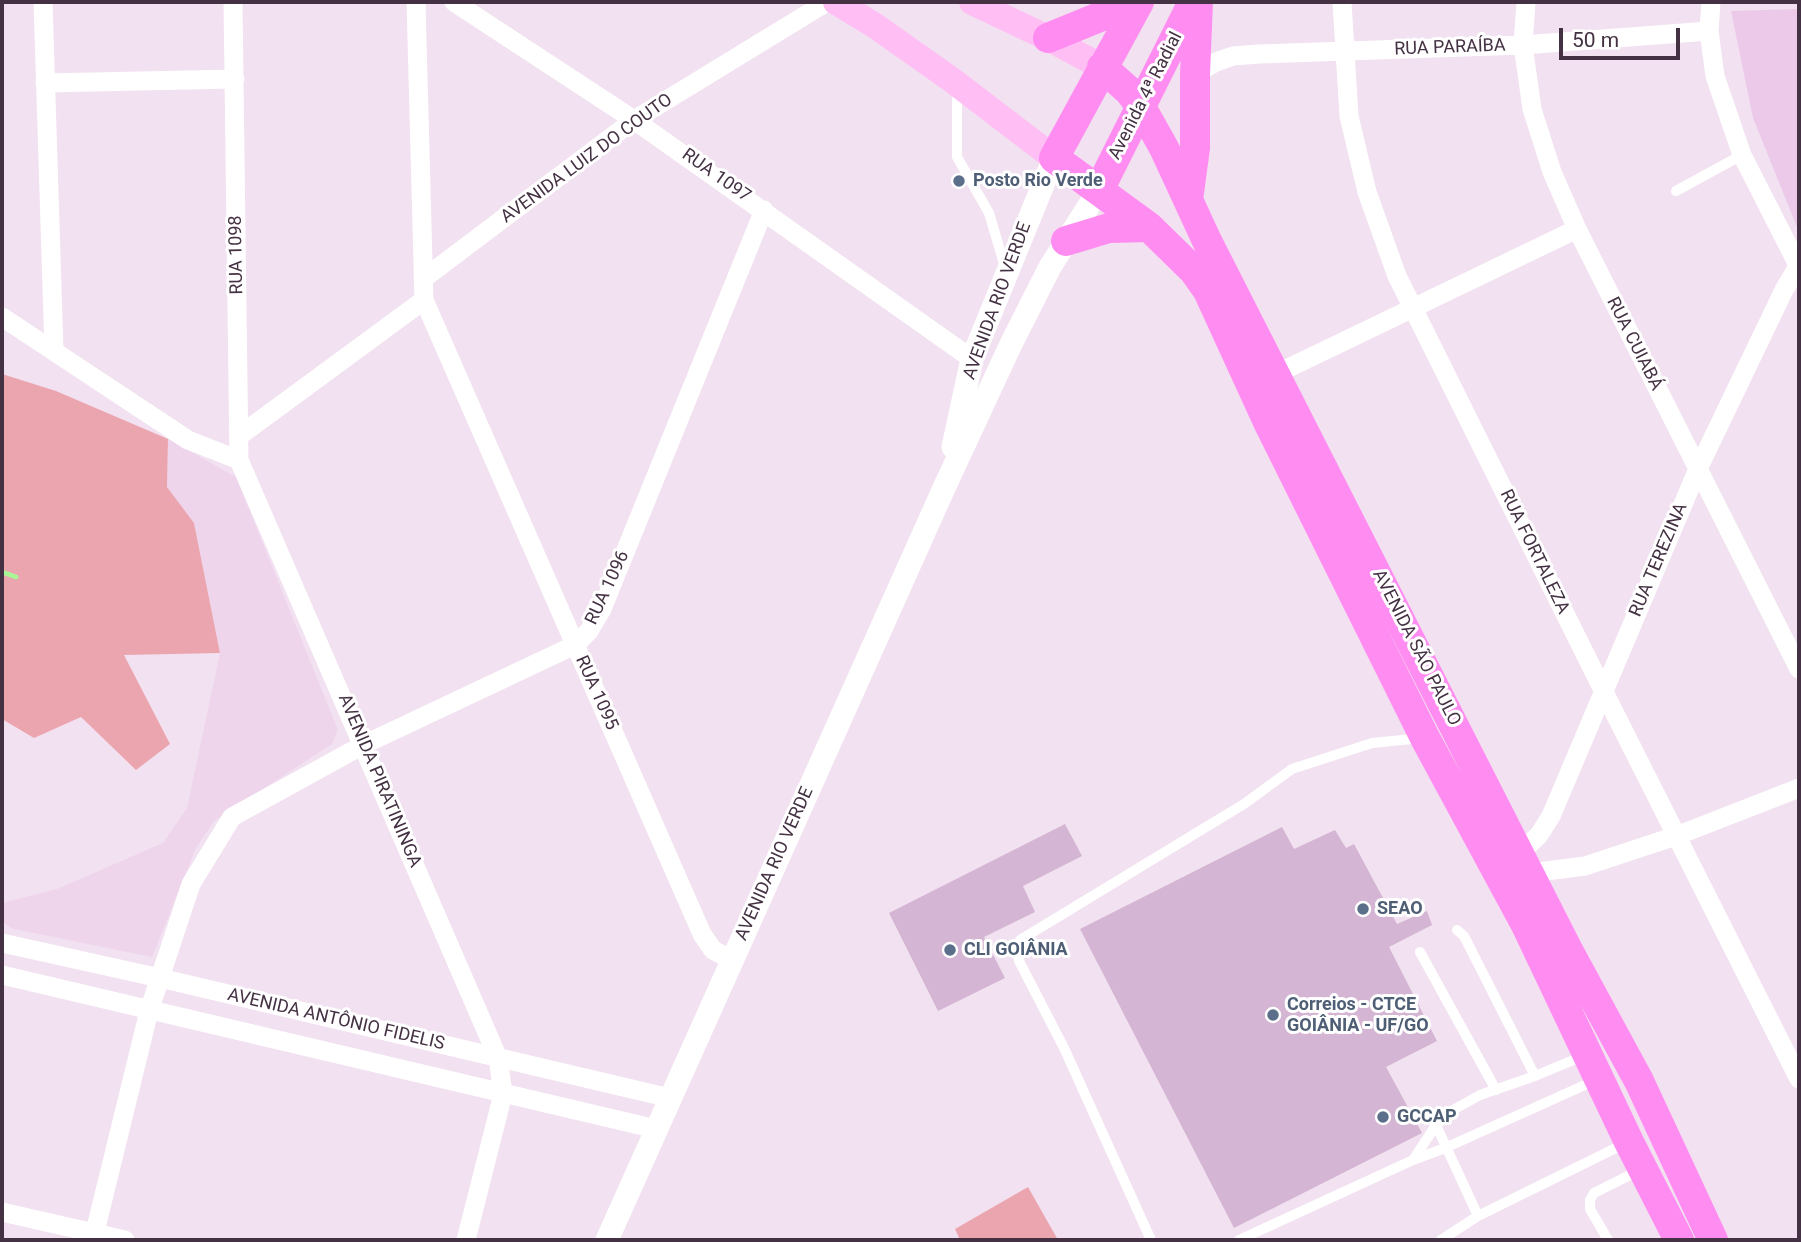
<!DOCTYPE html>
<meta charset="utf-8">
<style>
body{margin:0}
#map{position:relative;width:1801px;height:1242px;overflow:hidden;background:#f2e1f0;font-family:Roboto,sans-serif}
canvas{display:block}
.frame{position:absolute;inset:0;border:4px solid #443143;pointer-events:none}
.scale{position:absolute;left:1559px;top:28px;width:121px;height:32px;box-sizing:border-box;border:4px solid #443143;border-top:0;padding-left:9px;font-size:21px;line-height:24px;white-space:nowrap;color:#443143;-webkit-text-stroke:5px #fff;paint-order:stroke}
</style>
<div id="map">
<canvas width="1801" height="1242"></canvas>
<div class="frame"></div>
<div class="scale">50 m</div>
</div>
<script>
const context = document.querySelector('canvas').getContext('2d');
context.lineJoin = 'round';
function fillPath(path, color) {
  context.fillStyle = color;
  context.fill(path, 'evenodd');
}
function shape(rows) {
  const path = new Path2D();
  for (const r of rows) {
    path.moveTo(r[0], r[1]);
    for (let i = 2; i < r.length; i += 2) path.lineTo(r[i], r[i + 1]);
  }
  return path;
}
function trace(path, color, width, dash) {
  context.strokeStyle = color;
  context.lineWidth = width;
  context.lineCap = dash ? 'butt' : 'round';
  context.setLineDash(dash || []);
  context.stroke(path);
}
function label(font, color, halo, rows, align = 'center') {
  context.font = font + ' Roboto,sans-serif';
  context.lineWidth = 6;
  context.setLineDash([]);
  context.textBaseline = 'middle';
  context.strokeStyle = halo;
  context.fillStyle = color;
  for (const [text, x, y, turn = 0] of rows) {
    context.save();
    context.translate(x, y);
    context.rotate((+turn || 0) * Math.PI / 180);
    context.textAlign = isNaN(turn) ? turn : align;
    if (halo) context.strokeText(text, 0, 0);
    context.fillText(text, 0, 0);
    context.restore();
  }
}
fillPath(shape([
 [168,439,236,477,338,730,332,744,214,821,196,848,152,957,14,929,2,922,2,903,57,889,163,843,187,808,220,653,194,523,167,487]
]), '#eed5ec');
fillPath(shape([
 [1799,9,1799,232,1753,118,1731,11]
]), '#edc9e9');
fillPath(shape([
 [2,374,56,391,168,439,167,487,194,523,220,653,124,655,170,744,136,770,81,717,34,738,2,719],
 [1028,1187,1058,1240,960,1240,955,1229]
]), '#eba5af');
trace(shape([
 [2,572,16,577]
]), '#a8f696', 5);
fillPath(shape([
 [1065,824,1082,856,1023,886,1035,912,984,937,1005,978,938,1011,889,913],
 [1282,827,1294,849,1335,830,1346,848,1354,844,1397,924,1427,911,1432,925,1389,947,1437,1041,1386,1067,1422,1133,1234,1228,1080,929]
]), '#d4b5d3');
trace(shape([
 [957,87,957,157,989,213,1005,267],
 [1676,191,1742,155],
 [1457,930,1464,936,1535,1076],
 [1420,952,1496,1090],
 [1436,1125,1478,1216],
 [1413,1160,1436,1125,1453,1110,1480,1095,1535,1076,1583,1056],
 [1151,1240,1064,1048,1019,961,1017,950,1020,940,1244,804,1292,769,1372,743,1422,738],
 [1239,1240,1413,1160,1445,1148,1596,1080],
 [1441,1240,1478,1216,1626,1143],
 [1608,1240,1590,1209,1590,1200,1594,1193,1640,1170]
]), '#fff', 10);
trace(shape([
 [43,2,54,351],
 [233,2,239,460,498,1058,503,1094,466,1240],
 [416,2,424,300,702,934,713,950,732,960],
 [454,2,634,120,972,359],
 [1342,2,1349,116,1367,192,1397,276,1604,692,1799,1079],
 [1526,2,1523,45,1532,109,1552,172,1577,229,1799,669],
 [1711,2,1709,31,1715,76,1742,155,1799,267],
 [1195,74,1216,62,1233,56,1259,54,1523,45,1709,31],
 [45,83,235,79],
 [423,279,634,120,827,2],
 [2,317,188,440,239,460],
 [1276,374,1577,229],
 [239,436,424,300],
 [1520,853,1539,835,1551,816,1698,469,1784,290,1799,265],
 [1530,873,1585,866,1676,836,1799,788],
 [2,943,160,978,670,1098],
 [2,975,656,1129],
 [2,1212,125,1240],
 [93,1240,149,1011,191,884,232,817,363,745,575,645,589,631,602,609,764,210]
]), '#fff', 19);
trace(shape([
 [953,447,972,359,1054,158],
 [607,1240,944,488,1012,342,1050,267,1099,190]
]), '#fff', 23);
trace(shape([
 [836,2,874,25,952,80,1054,158],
 [972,2,1048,38,1102,67]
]), '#ffbef4', 26);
trace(shape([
 [1139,2,1054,158,1149,227,1194,271,1208,291,1268,422,1425,738,1526,925,1629,1142,1679,1240],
 [1048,38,1102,16,1121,2],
 [1102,67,1129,91,1141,107,1164,148,1207,241,1569,952,1639,1081,1713,1240],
 [1099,190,1193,2],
 [1188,200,1195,148,1195,74,1198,2],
 [1066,241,1109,228,1149,227]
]), '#ff8df1', 30);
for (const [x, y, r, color] of [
 [959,181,7,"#5c6f8a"],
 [1363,909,7,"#5c6f8a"],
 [950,950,7,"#5c6f8a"],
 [1273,1015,7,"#5c6f8a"],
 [1383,1117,7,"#5c6f8a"]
]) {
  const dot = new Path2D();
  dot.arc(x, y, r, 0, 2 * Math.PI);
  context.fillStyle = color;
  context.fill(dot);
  trace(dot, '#fff', 2.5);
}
label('18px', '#443143', '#fff', [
 ["RUA PARAÍBA",1450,48,-2],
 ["Avenida 4ª Radial",1146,96,-63],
 ["AVENIDA LUIZ DO COUTO",587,159,-36],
 ["RUA 1097",716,176,35],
 ["RUA 1098",237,255,-91],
 ["AVENIDA RIO VERDE",998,301,-70],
 ["RUA CUIABÁ",1634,344,63],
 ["RUA FORTALEZA",1534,552,64],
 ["RUA TEREZINA",1659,560,-67],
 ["RUA 1096",608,588,-65],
 ["AVENIDA SÃO PAULO",1416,648,63],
 ["RUA 1095",596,693,66],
 ["AVENIDA PIRATININGA",379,781,67],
 ["AVENIDA RIO VERDE",775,864,-66],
 ["AVENIDA ANTÔNIO FIDELIS",336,1020,13]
]);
label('bold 18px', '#4e5e75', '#fff', [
 ["Posto Rio Verde",973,181],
 ["SEAO",1377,909],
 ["CLI GOIÂNIA",964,950],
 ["Correios - CTCE",1287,1005],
 ["GOIÂNIA - UF/GO",1287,1026],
 ["GCCAP",1397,1117]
], 'left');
</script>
